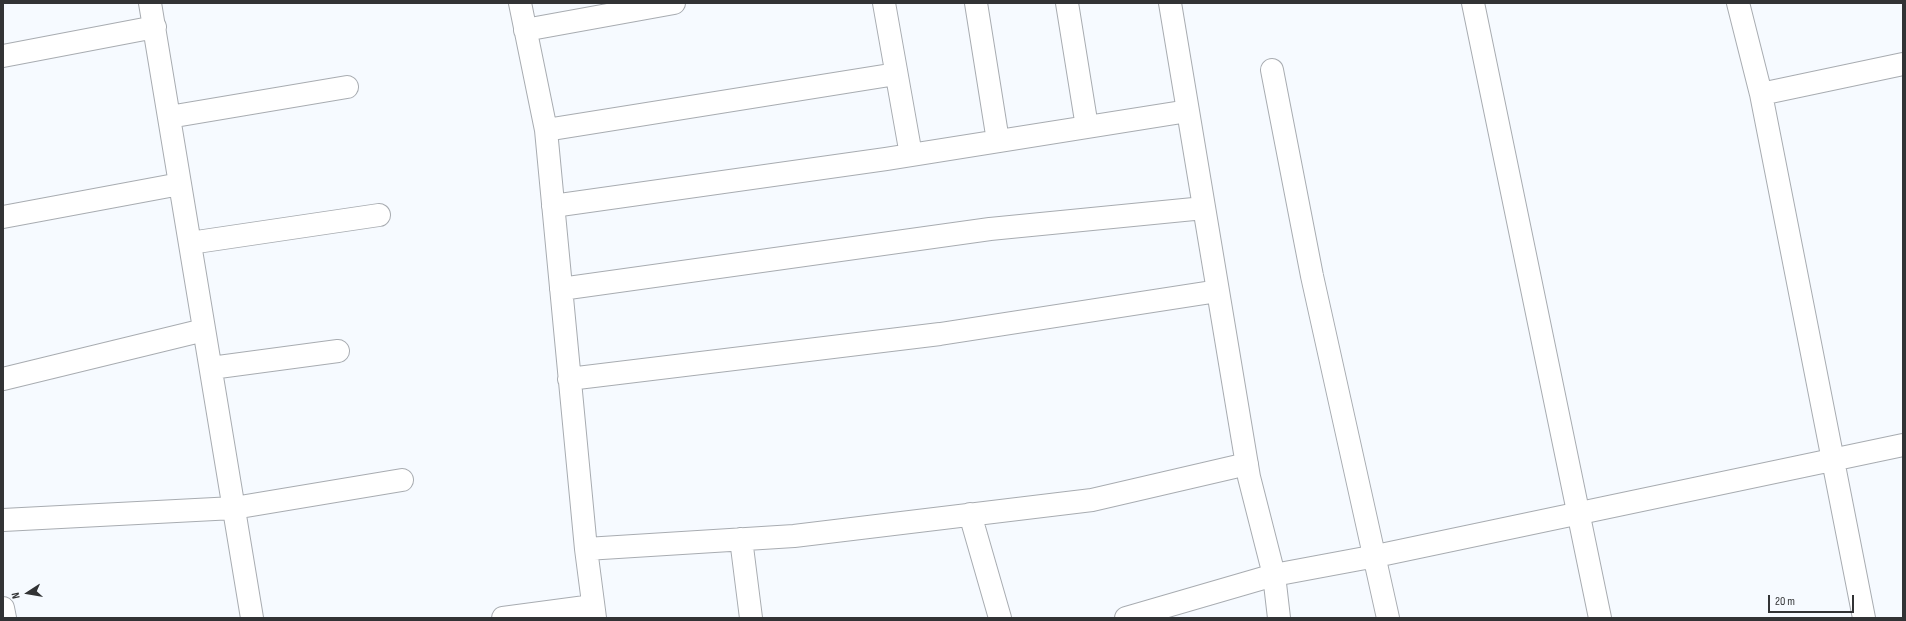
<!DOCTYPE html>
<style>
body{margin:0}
#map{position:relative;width:1906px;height:621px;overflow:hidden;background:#f6faff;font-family:"Sofia Sans Condensed",sans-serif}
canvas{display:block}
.frame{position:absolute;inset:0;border:4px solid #323335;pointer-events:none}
.north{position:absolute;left:8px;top:573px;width:40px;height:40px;-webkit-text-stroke:3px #f6faff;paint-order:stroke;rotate:258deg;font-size:11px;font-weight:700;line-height:16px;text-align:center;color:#323335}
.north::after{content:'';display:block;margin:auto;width:14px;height:18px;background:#323335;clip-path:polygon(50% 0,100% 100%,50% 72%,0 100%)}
.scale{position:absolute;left:1768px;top:595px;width:86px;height:18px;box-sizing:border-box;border:2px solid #323335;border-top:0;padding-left:5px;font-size:12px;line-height:14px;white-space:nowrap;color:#323335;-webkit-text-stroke:3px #f6faff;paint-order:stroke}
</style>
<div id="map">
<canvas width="1906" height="621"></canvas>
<div class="frame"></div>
<div class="north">N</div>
<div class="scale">20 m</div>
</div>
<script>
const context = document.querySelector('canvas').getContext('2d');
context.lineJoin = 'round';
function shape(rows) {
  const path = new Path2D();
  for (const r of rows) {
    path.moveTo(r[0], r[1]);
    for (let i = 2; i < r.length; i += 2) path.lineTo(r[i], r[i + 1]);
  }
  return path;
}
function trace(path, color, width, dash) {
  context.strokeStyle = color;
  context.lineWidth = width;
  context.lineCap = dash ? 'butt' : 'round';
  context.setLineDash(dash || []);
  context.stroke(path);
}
const minor = shape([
 [150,3,252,618],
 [520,3,546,130,586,549,595,618],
 [884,3,911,155],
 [976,3,998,141],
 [1067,3,1087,127],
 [1170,3,1249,477,1274,575,1376,556,1903,445],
 [1738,3,1761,94,1864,618],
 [525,30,674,3],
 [3,56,155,27],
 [1272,70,1312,276,1388,618],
 [1761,94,1903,64],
 [169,117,347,87],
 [546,130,896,74],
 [553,206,886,159,1188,111],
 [3,217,180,184],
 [190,243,379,215],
 [561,289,990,229,1204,208],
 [211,368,338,351],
 [3,379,204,330],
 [569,379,940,334,1218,291],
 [970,514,1000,618],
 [3,520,234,508,402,480],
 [741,539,751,618],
 [586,549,794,536,1092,500,1247,464],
 [3,608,5,618],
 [503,618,593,606],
 [1126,618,1274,575,1279,618]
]);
const tertiary = shape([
 [1473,3,1600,618]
]);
trace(minor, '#a8acb1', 24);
trace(tertiary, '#a8acb1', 24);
trace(minor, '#fff', 22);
trace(tertiary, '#fff', 22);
</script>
